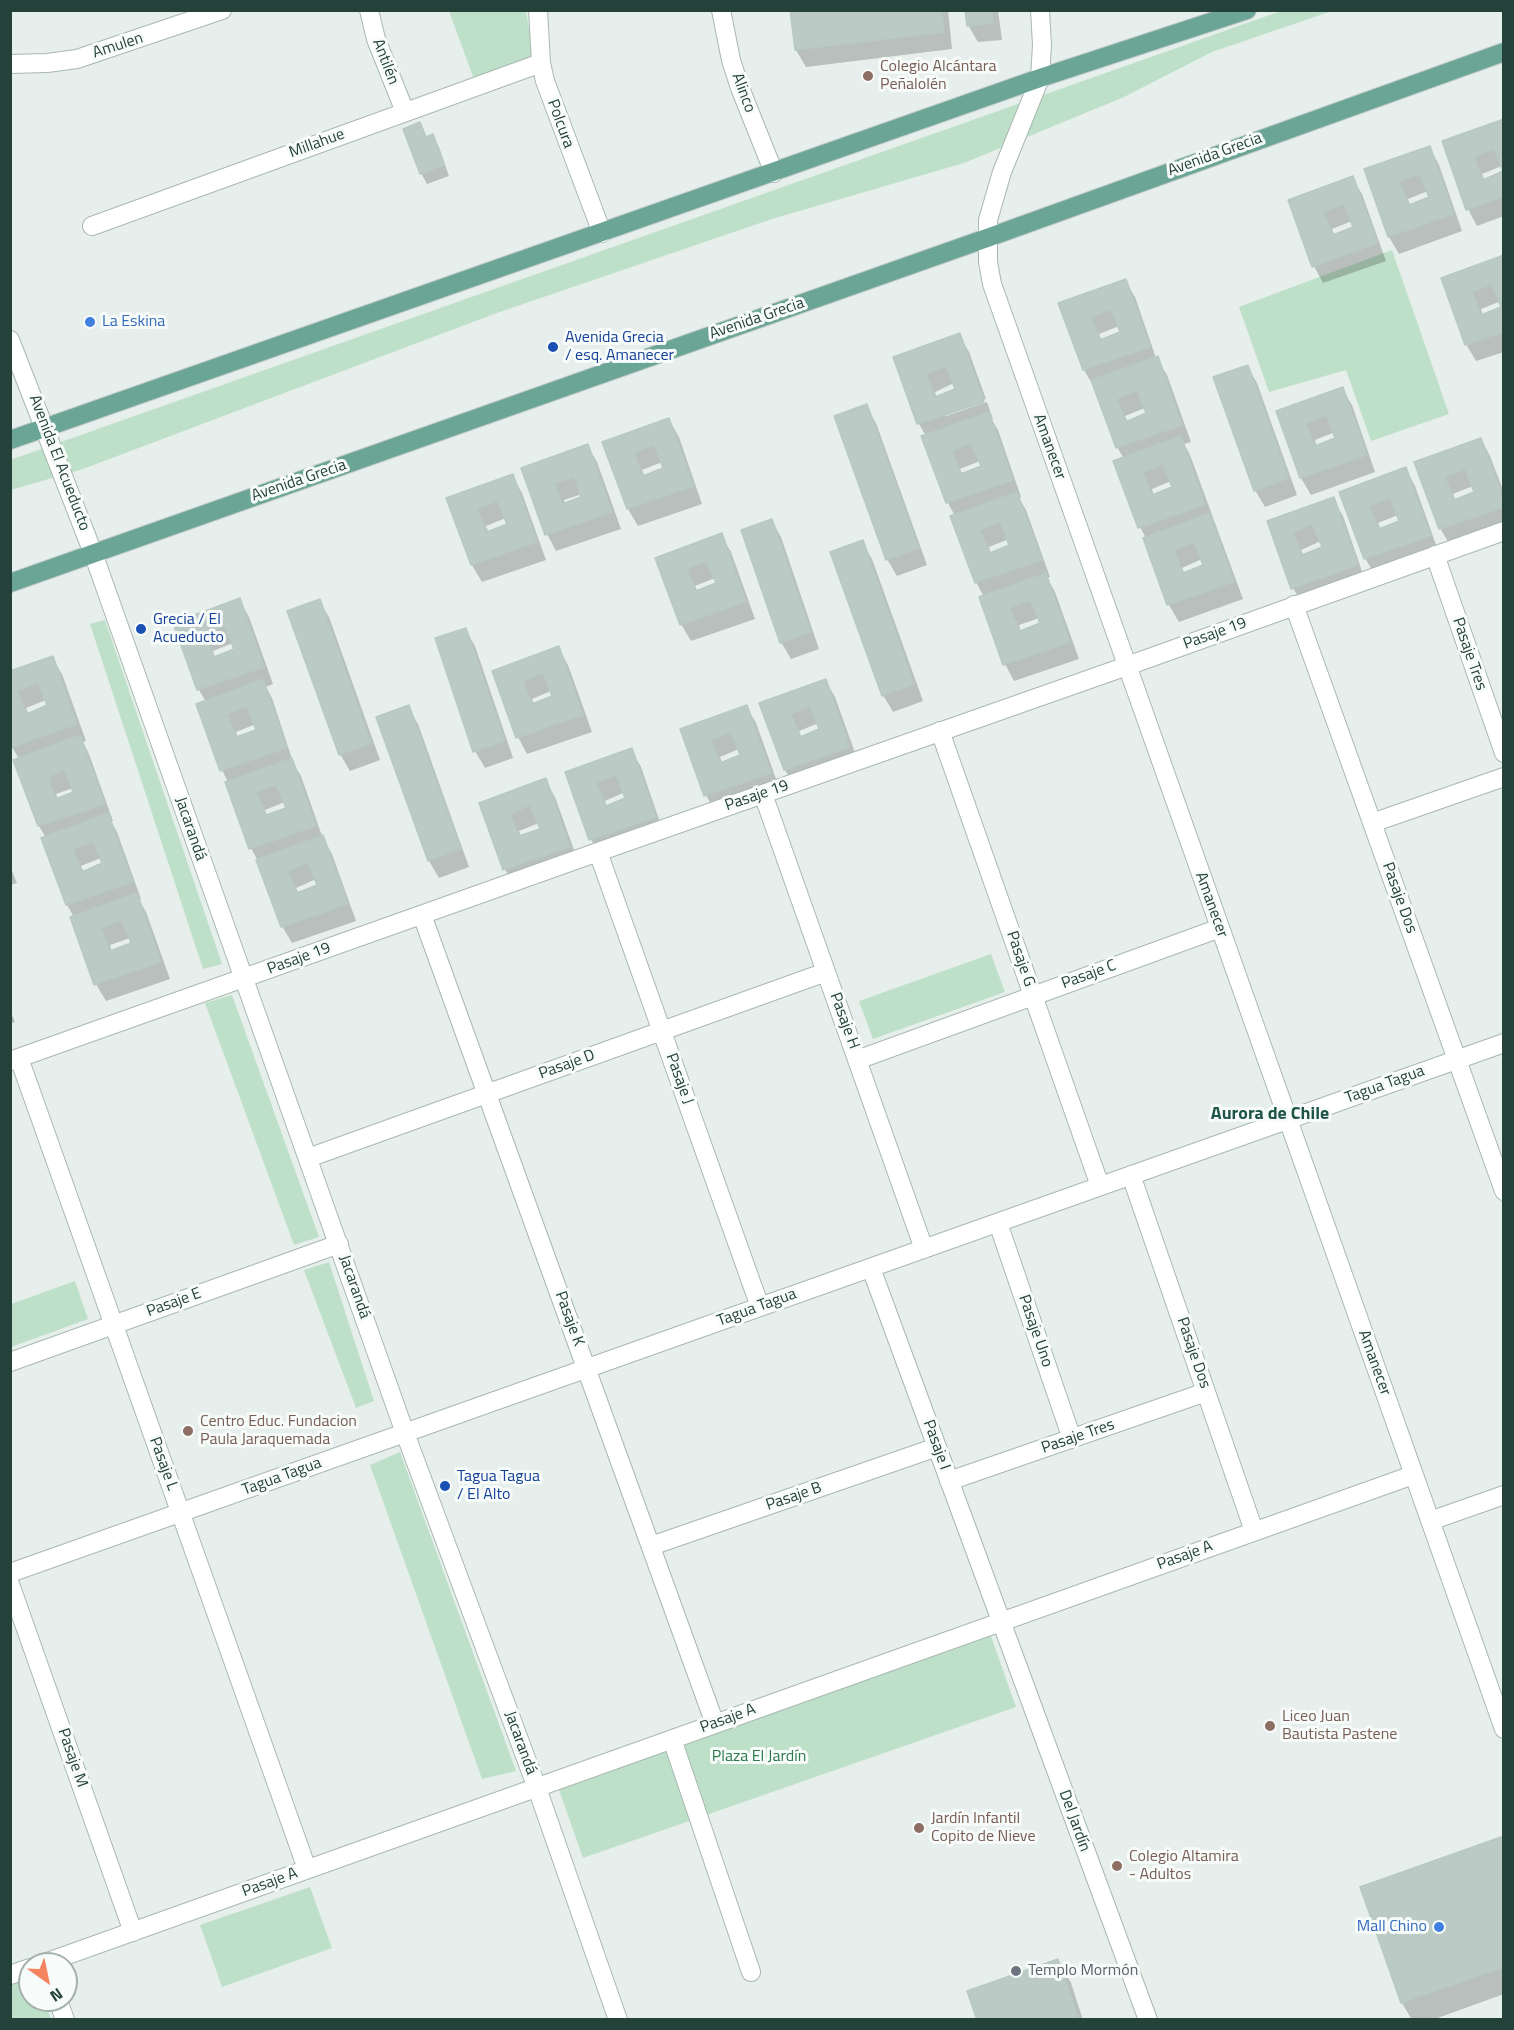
<!DOCTYPE html>
<meta charset="utf-8">
<style>
body{margin:0}
#map{position:relative;width:1514px;height:2030px;overflow:hidden;background:#e6efeb;font-family:"Titillium Web",sans-serif}
canvas{display:block}
.frame{position:absolute;inset:0;border:12px solid #24423a;pointer-events:none}
.north{position:absolute;left:18px;top:1952px;width:60px;height:60px;box-sizing:border-box;background:#f7fbf9;border:2px solid #a3b1ad;border-radius:50%;rotate:147deg;font-size:16px;font-weight:700;line-height:24px;text-align:center;color:#24423a}
.north::after{content:'';display:block;margin:auto;width:21px;height:27px;background:#f4845f;clip-path:polygon(50% 0,100% 100%,50% 72%,0 100%)}
</style>
<div id="map">
<canvas width="1514" height="2030"></canvas>
<div class="frame"></div>
<div class="north">N</div>
</div>
<script>
const context = document.querySelector('canvas').getContext('2d');
context.lineJoin = 'round';
function fillPath(path, color) {
  context.fillStyle = color;
  context.fill(path, 'evenodd');
}
function shape(rows) {
  const path = new Path2D();
  for (const r of rows) {
    path.moveTo(r[0], r[1]);
    for (let i = 2; i < r.length; i += 2) path.lineTo(r[i], r[i + 1]);
  }
  return path;
}
function trace(path, color, width, dash) {
  context.strokeStyle = color;
  context.lineWidth = width;
  context.lineCap = dash ? 'butt' : 'round';
  context.setLineDash(dash || []);
  context.stroke(path);
}
function label(font, color, halo, rows, align = 'center') {
  context.font = font + ' "Titillium Web",sans-serif';
  context.lineWidth = 6;
  context.setLineDash([]);
  context.textBaseline = 'middle';
  context.strokeStyle = halo;
  context.fillStyle = color;
  for (const [text, x, y, turn = 0] of rows) {
    context.save();
    context.translate(x, y);
    context.rotate((+turn || 0) * Math.PI / 180);
    context.textAlign = isNaN(turn) ? turn : align;
    if (halo) context.strokeText(text, 0, 0);
    context.fillText(text, 0, 0);
    context.restore();
  }
}
fillPath(shape([
 [449,11,526,11,535,61,475,82],
 [1281,11,1332,11,1212,52,1124,97,964,163,772,219,494,314,83,469,11,490,10,460],
 [1392,250,1449,414,1371,441,1346,370,1269,392,1239,307],
 [105,620,222,964,203,969,90,624],
 [991,954,1005,992,873,1039,859,1001],
 [232,995,319,1237,294,1245,205,1003],
 [329,1262,374,1401,356,1408,304,1270],
 [75,1281,88,1319,11,1347,11,1304],
 [400,1452,516,1771,482,1779,370,1465],
 [991,1636,1016,1707,583,1858,558,1787],
 [310,1887,332,1948,222,1987,200,1925],
 [30,1977,30,2000,44,2000,51,2019,11,2019,10,1984]
]), '#bfe0c8');
fillPath(shape([
 [791,10,948,10,952,49,806,67,796,50],
 [967,10,998,10,1002,40,978,42,968,25],
 [1504,120,1502,166,1482,174,1485,181,1504,173,1504,216,1477,226,1468,209,1444,142],
 [420,124,427,138,432,136,439,147,449,176,427,184,421,173],
 [1430,148,1439,165,1462,231,1399,254,1389,237,1366,170],
 [1428,191,1431,198,1410,205,1408,199],
 [1352,178,1362,194,1386,261,1323,283,1314,266,1290,201],
 [1352,221,1355,228,1335,236,1332,229],
 [1504,256,1504,352,1476,361,1466,344,1442,278],
 [1501,301,1503,308,1483,316,1481,309],
 [1125,281,1135,297,1156,358,1167,375,1191,442,1184,444,1190,455,1243,599,1179,622,1169,605,1145,539,1146,538,1140,527,1124,459,1117,447,1094,387,1084,370,1060,304],
 [1119,326,1122,333,1102,341,1099,334],
 [1145,408,1148,414,1128,422,1125,416],
 [1171,481,1174,488,1154,496,1152,489],
 [1202,559,1205,566,1185,574,1182,568],
 [959,335,969,352,986,399,945,414,946,416,987,402,993,419,991,419,998,430,1021,497,1019,498,1026,510,1050,577,1047,578,1055,592,1079,659,1014,681,1005,664,984,597,976,582,955,516,948,503,923,437,926,436,919,424,895,358],
 [954,383,957,390,937,398,935,392],
 [980,461,982,467,963,475,960,469],
 [1009,539,1011,546,991,554,989,547],
 [1039,618,1041,624,1021,632,1019,625],
 [1247,366,1257,383,1297,495,1265,507,1255,490],
 [1342,389,1352,405,1375,472,1311,495,1301,478,1277,412],
 [1335,432,1337,438,1317,447,1315,440],
 [866,406,876,423,927,565,897,576,887,559],
 [669,420,679,437,702,504,638,526,628,509,604,443],
 [662,462,665,469,645,477,642,470],
 [1481,439,1490,456,1504,493,1504,527,1450,545,1440,528,1416,463],
 [1473,486,1476,492,1456,501,1453,494],
 [587,445,597,462,621,529,556,551,547,534,523,469],
 [582,494,583,498,565,504,564,500],
 [1406,469,1415,486,1439,553,1375,575,1365,558,1341,493],
 [1398,515,1401,521,1381,530,1378,523],
 [512,476,522,493,546,560,482,582,472,565,448,499],
 [506,518,509,525,489,533,486,526],
 [1333,499,1343,516,1366,583,1303,605,1293,588,1269,522],
 [1321,541,1323,548,1304,556,1301,550],
 [772,521,781,537,819,649,791,659,781,642],
 [721,535,731,552,755,619,691,641,681,624,657,559],
 [715,578,718,584,698,592,695,586],
 [862,542,872,559,923,701,893,712,883,695],
 [239,600,249,617,273,684,266,687,272,698,294,765,301,776,322,836,332,854,356,921,292,943,282,926,259,863,251,848,228,782,222,770,206,702,199,690,175,624],
 [233,643,236,649,215,658,213,651],
 [256,724,258,730,238,738,236,732],
 [285,802,287,808,267,816,265,810],
 [316,879,319,886,299,894,296,888],
 [319,601,329,617,380,760,350,771,340,754],
 [465,629,475,646,513,758,485,768,475,751],
 [558,648,568,665,592,732,527,754,518,737,494,672],
 [551,691,554,697,534,705,532,699],
 [52,658,62,674,86,741,83,742,89,754,113,821,111,821,117,832,141,899,139,900,146,912,170,979,106,1001,96,984,74,917,67,905,43,839,46,838,39,826,15,760,19,759,12,747,10,673],
 [46,700,49,706,29,715,26,708],
 [73,788,75,793,58,799,56,794],
 [101,858,104,864,84,872,81,866],
 [130,938,133,944,112,952,110,945],
 [825,680,835,697,859,764,795,786,785,770,761,704],
 [819,723,821,729,802,738,799,731],
 [746,706,756,723,780,790,715,812,706,795,681,730],
 [739,749,742,756,722,763,720,757],
 [408,707,418,724,469,867,439,878,429,861,378,718],
 [631,750,641,767,664,834,600,856,591,839,567,773],
 [625,792,627,799,607,807,605,801],
 [545,780,555,797,579,864,514,886,505,869,481,804],
 [539,823,542,829,521,837,519,831],
 [10,866,17,883,10,885],
 [10,1010,15,1022,10,1024],
 [1504,1838,1504,1994,1432,2020,1412,2020,1402,2003,1362,1888],
 [1058,1961,1071,1983,1083,2020,978,2020]
]), '#0003');
const building = shape([
 [790,10,941,10,944,32,795,50,790,10],
 [965,10,992,10,993,23,967,26,965,10],
 [1504,119,1504,196,1466,210,1442,141,1504,119],
 [1494,149,1503,171,1483,180,1474,157,1494,149],
 [420,122,426,137,433,134,444,165,420,174,403,129,420,122],
 [1430,146,1454,214,1388,237,1364,169,1430,146],
 [1419,174,1429,197,1409,205,1399,182,1419,174],
 [1353,176,1378,243,1312,267,1288,200,1353,176],
 [1344,204,1353,227,1333,235,1323,212,1344,204],
 [1504,255,1504,332,1465,345,1441,278,1504,255],
 [1492,284,1501,307,1481,315,1472,292,1492,284],
 [1126,279,1150,347,1083,370,1058,303,1126,279],
 [1111,309,1120,332,1100,340,1091,317,1111,309],
 [960,333,984,402,917,424,893,357,960,333],
 [946,366,955,389,935,397,926,374,946,366],
 [1158,356,1182,425,1116,448,1091,380,1158,356],
 [1137,390,1146,413,1126,422,1117,399,1137,390],
 [1248,365,1289,478,1254,491,1213,377,1248,365],
 [1343,387,1367,455,1300,478,1276,411,1343,387],
 [1326,415,1335,438,1315,446,1306,423,1326,415],
 [867,404,919,548,886,560,834,416,867,404],
 [989,412,1013,480,946,503,921,436,989,412],
 [971,443,981,466,961,474,952,451,971,443],
 [669,418,694,486,627,509,602,442,669,418],
 [654,445,663,468,643,476,634,453,654,445],
 [1181,436,1205,505,1138,528,1113,461,1181,436],
 [1163,464,1172,487,1152,495,1143,472,1163,464],
 [1481,438,1504,500,1504,507,1439,529,1414,462,1481,438],
 [1465,469,1474,492,1454,500,1445,477,1465,469],
 [588,444,612,512,545,535,521,468,588,444],
 [574,477,581,497,562,504,555,483,574,477],
 [1406,467,1431,536,1364,559,1339,492,1406,467],
 [1390,498,1399,521,1379,529,1369,506,1390,498],
 [513,474,537,542,471,565,446,498,513,474],
 [497,501,507,524,487,532,477,509,497,501],
 [1017,492,1042,560,975,583,950,516,1017,492],
 [1000,522,1009,545,990,553,980,530,1000,522],
 [1334,497,1358,565,1291,589,1267,521,1334,497],
 [1312,524,1322,547,1302,555,1293,532,1312,524],
 [1210,513,1234,582,1167,605,1143,538,1210,513],
 [1194,542,1203,565,1183,573,1174,550,1194,542],
 [772,519,811,632,780,643,741,530,772,519],
 [722,533,746,602,680,625,655,558,722,533],
 [706,561,716,583,696,591,687,569,706,561],
 [863,540,914,684,882,696,830,552,863,540],
 [1046,573,1070,642,1003,665,979,597,1046,573],
 [1030,600,1040,623,1020,631,1010,608,1030,600],
 [240,598,264,667,197,690,173,623,240,598],
 [224,626,234,649,214,657,204,634,224,626],
 [320,599,371,743,339,755,287,611,320,599],
 [466,628,505,741,473,752,435,638,466,628],
 [559,646,583,715,516,738,492,671,559,646],
 [543,673,552,696,532,704,523,681,543,673],
 [53,656,77,724,10,748,10,671,53,656],
 [38,683,47,705,27,714,17,691,38,683],
 [263,679,287,748,220,771,196,704,263,679],
 [247,706,256,730,236,737,227,714,247,706],
 [826,679,850,747,784,770,759,703,826,679],
 [810,706,819,729,800,737,791,714,810,706],
 [409,705,461,849,428,861,376,717,409,705],
 [747,705,771,773,704,796,680,729,747,705],
 [731,732,740,755,720,763,711,740,731,732],
 [80,735,105,804,38,826,13,760,80,735],
 [65,770,73,792,56,799,48,777,65,770],
 [632,748,656,817,589,840,565,772,632,748],
 [616,775,625,798,606,806,596,783,616,775],
 [292,758,316,826,249,849,225,782,292,758],
 [276,785,286,808,266,815,256,792,276,785],
 [546,778,570,847,503,870,479,803,546,778],
 [530,805,540,829,519,836,510,814,530,805],
 [108,813,133,882,66,905,41,838,108,813],
 [93,841,102,863,82,872,73,849,93,841],
 [323,835,348,904,281,927,256,860,323,835],
 [308,862,317,885,297,893,288,871,308,862],
 [137,893,161,962,94,985,70,917,137,893],
 [122,920,131,943,110,951,101,928,122,920],
 [1504,1836,1504,1967,1401,2003,1360,1887,1504,1836],
 [1058,1959,1079,2020,977,2020,967,1991,1058,1959]
]);
fillPath(building, '#bbcac4');
trace(building, '#b8c9c2', 1.5);
const minor = shape([
 [369,10,376,39,405,112],
 [538,10,541,63,545,81,602,233],
 [721,10,731,60,740,88,774,173],
 [1040,10,1042,45,1040,78,1002,172,988,220,988,262,992,284,1504,1729],
 [10,64,47,63,77,59,222,10],
 [92,226,541,63],
 [10,340,93,553,405,1433,537,1788,618,2020],
 [1435,555,1504,753],
 [1294,605,1504,1191],
 [940,731,1100,1186],
 [763,794,924,1249],
 [1372,823,1504,777],
 [598,852,760,1307],
 [422,915,715,1724],
 [19,1058,307,1869],
 [857,1060,1220,928],
 [10,1061,598,852,1127,666,1504,531],
 [308,1158,826,972],
 [1131,1175,1254,1531],
 [998,1223,1072,1439],
 [871,1268,1148,2020],
 [10,1362,339,1244],
 [949,1481,1206,1392],
 [1430,1521,1504,1495],
 [651,1546,937,1447],
 [10,1573,1504,1043],
 [10,1584,133,1932],
 [672,1739,751,1972],
 [42,1964,1413,1475],
 [10,1975,30,1968],
 [58,2000,65,2020]
]);
const major = shape([
 [10,440,1040,78,1247,10],
 [10,583,987,238,1504,52]
]);
trace(minor, '#a8b8b2', 20);
trace(major, '#c2cac8', 20);
trace(minor, '#fff', 18);
trace(major, '#6aa596', 18);
for (const [x, y, r, color] of [
 [868,76,6,"#8d6e63"],
 [90,322,6,"#3f7fe0"],
 [553,347,6,"#1a4fb4"],
 [141,629,6,"#1a4fb4"],
 [188,1431,6,"#8d6e63"],
 [445,1486,6,"#1a4fb4"],
 [1270,1726,6,"#8d6e63"],
 [919,1828,6,"#8d6e63"],
 [1117,1866,6,"#8d6e63"],
 [1439,1927,6,"#3f7fe0"],
 [1016,1971,6,"#6b7280"]
]) {
  const dot = new Path2D();
  dot.arc(x, y, r, 0, 2 * Math.PI);
  context.fillStyle = color;
  context.fill(dot);
  trace(dot, '#f7fbf9', 2);
}
label('16px', '#24423a', '#f7fbf9', [
 ["Amulen",118,46,-18],
 ["Antilén",385,62,69],
 ["Alinco",743,93,70],
 ["Polcura",560,124,70],
 ["Millahue",317,144,-20],
 ["Avenida Grecia",1215,155,-20],
 ["Avenida Grecia",757,319,-19],
 ["Amanecer",1049,447,70],
 ["Avenida El Acueducto",59,463,69],
 ["Avenida Grecia",299,481,-19],
 ["Pasaje 19",1215,634,-20],
 ["Pasaje Tres",1469,654,71],
 ["Pasaje 19",757,796,-19],
 ["Jacarandá",190,829,71],
 ["Pasaje Dos",1399,898,70],
 ["Amanecer",1211,905,70],
 ["Pasaje 19",299,959,-20],
 ["Pasaje G",1020,959,71],
 ["Pasaje C",1089,975,-20],
 ["Pasaje H",844,1021,70],
 ["Pasaje D",567,1065,-20],
 ["Pasaje J",679,1079,70],
 ["Tagua Tagua",1385,1085,-20],
 ["Jacarandá",354,1287,71],
 ["Pasaje E",174,1303,-20],
 ["Tagua Tagua",757,1308,-20],
 ["Pasaje K",569,1319,70],
 ["Pasaje Uno",1035,1331,71],
 ["Pasaje Dos",1193,1353,71],
 ["Amanecer",1374,1363,70],
 ["Pasaje Tres",1078,1437,-19],
 ["Pasaje I",936,1445,70],
 ["Pasaje L",163,1464,70],
 ["Tagua Tagua",282,1477,-20],
 ["Pasaje B",794,1497,-19],
 ["Pasaje A",1185,1556,-20],
 ["Pasaje A",728,1719,-20],
 ["Jacarandá",520,1743,70],
 ["Pasaje M",72,1758,71],
 ["Del Jardín",1074,1821,70],
 ["Pasaje A",270,1883,-20]
]);
label('16px', '#785e54', '#f7fbf9', [
 ["Colegio Alcántara",880,67],
 ["Peñalolén",880,85],
 ["Centro Educ. Fundacion",200,1422],
 ["Paula Jaraquemada",200,1440],
 ["Liceo Juan",1282,1717],
 ["Bautista Pastene",1282,1735],
 ["Jardín Infantil",931,1819],
 ["Copito de Nieve",931,1837],
 ["Colegio Altamira",1129,1857],
 ["- Adultos",1129,1875]
], 'left');
label('16px', '#366cbe', '#f7fbf9', [
 ["La Eskina",102,322],
 ["Mall Chino",1427,1927,"right"]
], 'left');
label('16px', '#164399', '#f7fbf9', [
 ["Avenida Grecia",565,338],
 ["/ esq. Amanecer",565,356],
 ["Grecia / El",153,620],
 ["Acueducto",153,638],
 ["Tagua Tagua",457,1477],
 ["/ El Alto",457,1495]
], 'left');
label('16px', '#2d7a4b', '#f7fbf9', [
 ["Plaza El Jardín",759,1757]
]);
label('16px', '#5b616d', '#f7fbf9', [
 ["Templo Mormón",1028,1971]
], 'left');
label('bold 18px', '#1f5548', '#f7fbf9', [
 ["Aurora de Chile",1270,1115]
]);
</script>
